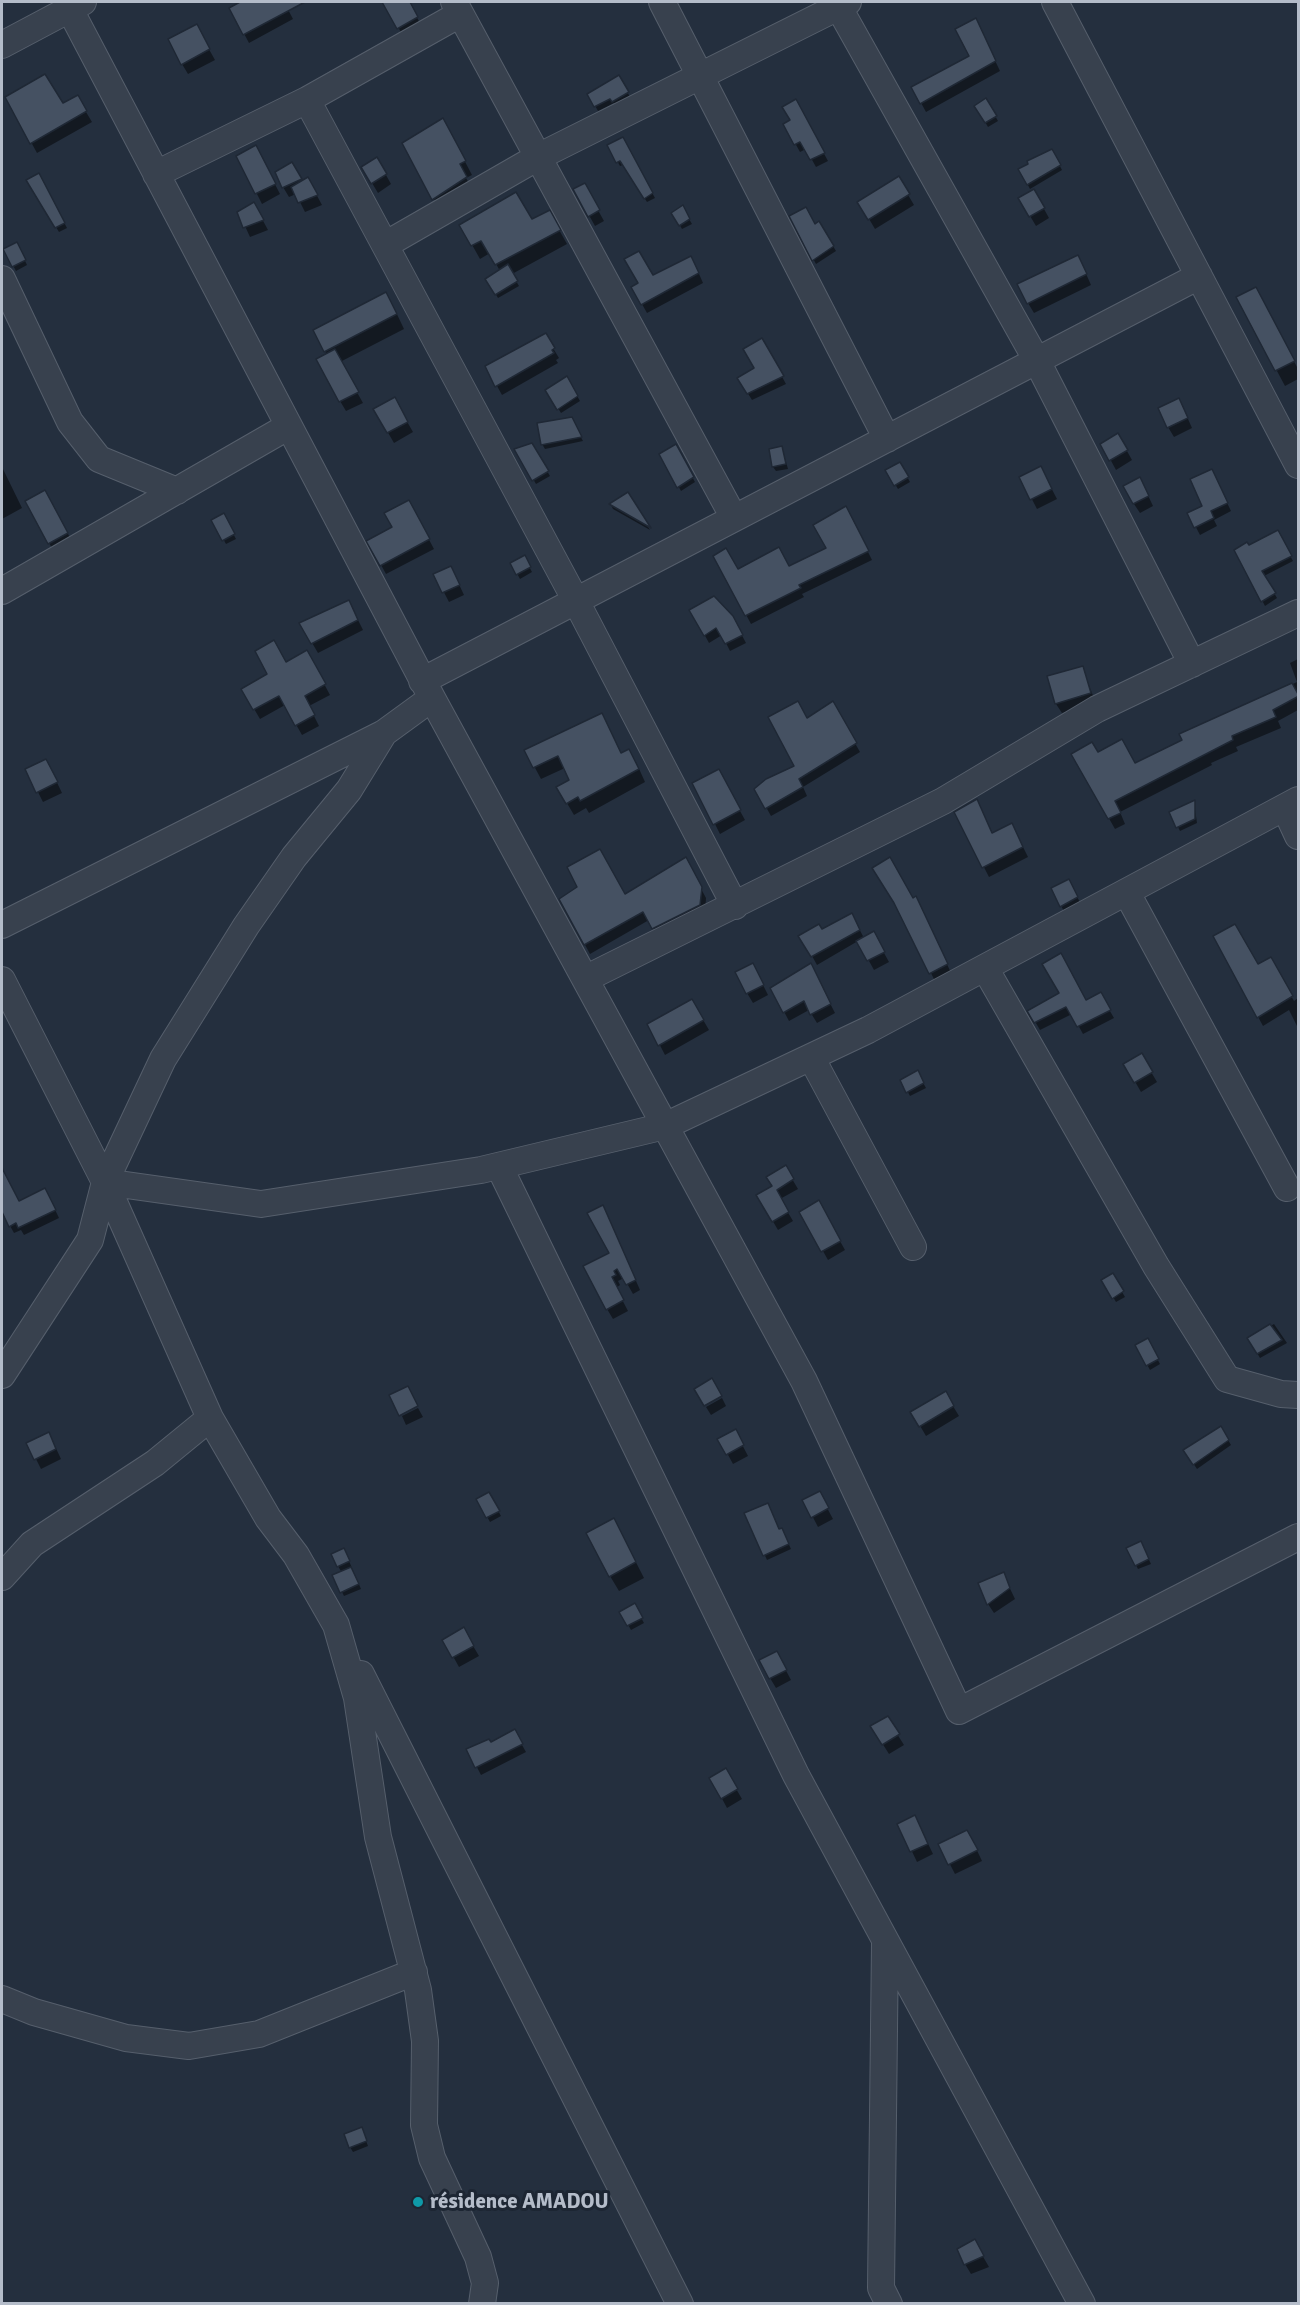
<!DOCTYPE html>
<meta charset="utf-8">
<style>
body{margin:0}
#map{position:relative;width:1300px;height:2305px;overflow:hidden;background:#242f3e;font-family:Signika,sans-serif}
canvas{display:block}
.frame{position:absolute;inset:0;border:3px solid #b4bcc9;pointer-events:none}
</style>
<div id="map">
<canvas width="1300" height="2305"></canvas>
<div class="frame"></div>
</div>
<script>
const context = document.querySelector('canvas').getContext('2d');
context.lineJoin = 'round';
function fillPath(path, color) {
  context.fillStyle = color;
  context.fill(path, 'evenodd');
}
function shape(rows) {
  const path = new Path2D();
  for (const r of rows) {
    path.moveTo(r[0], r[1]);
    for (let i = 2; i < r.length; i += 2) path.lineTo(r[i], r[i + 1]);
  }
  return path;
}
function trace(path, color, width, dash) {
  context.strokeStyle = color;
  context.lineWidth = width;
  context.lineCap = dash ? 'butt' : 'round';
  context.setLineDash(dash || []);
  context.stroke(path);
}
function label(font, color, halo, rows, align = 'center') {
  context.font = font + ' Signika,sans-serif';
  context.lineWidth = 6;
  context.setLineDash([]);
  context.textBaseline = 'middle';
  context.strokeStyle = halo;
  context.fillStyle = color;
  for (const [text, x, y, turn = 0] of rows) {
    context.save();
    context.translate(x, y);
    context.rotate((+turn || 0) * Math.PI / 180);
    context.textAlign = isNaN(turn) ? turn : align;
    if (halo) context.strokeText(text, 0, 0);
    context.fillText(text, 0, 0);
    context.restore();
  }
}
fillPath(shape([
 [245,2,284,2,293,19,249,43,231,9],
 [384,2,409,2,425,33,407,43],
 [196,26,215,60,188,74,182,64],
 [980,29,1000,71,926,112,913,88,971,57],
 [619,77,630,97,616,106,614,103,598,111,589,95],
 [77,97,92,122,37,153,7,98,63,105],
 [986,100,998,121,988,127,976,106],
 [795,101,828,161,816,167,806,149,800,152,785,125,792,121],
 [450,133,472,175,466,178,473,190,441,212,404,144],
 [622,139,655,198,647,202,623,165,620,166,609,146],
 [1052,151,1062,170,1030,189,1020,170],
 [238,156,261,157,280,194,262,204],
 [377,159,391,184,378,193,363,168],
 [292,164,302,182,308,179,322,205,305,212,296,194,289,197,283,187],
 [39,175,67,228,59,232,28,181],
 [898,178,914,205,875,229,859,202],
 [584,185,604,221,595,226,575,190],
 [1034,191,1049,218,1036,226,1020,199],
 [254,204,268,230,250,237,239,213],
 [682,207,692,224,682,229,673,213],
 [549,212,567,244,512,274,519,286,498,298,487,279,500,271,490,253,480,259,461,225,532,222],
 [791,217,815,226,819,223,836,251,816,264],
 [17,244,27,265,16,271,5,250],
 [696,267,703,283,647,313,633,288,653,277],
 [1083,267,1091,285,1034,313,1028,303],
 [1238,298,1264,304,1298,369,1298,379,1285,386],
 [394,308,404,329,340,362,363,403,346,411,340,401,327,355,315,331],
 [545,335,559,358,556,360,558,363,502,395,497,386],
 [762,340,786,384,752,400,739,379,756,369],
 [567,378,580,401,561,413,547,390],
 [394,399,413,432,394,443,375,410],
 [1184,410,1192,428,1174,437,1168,427],
 [571,419,583,441,545,449,542,444],
 [1118,435,1132,460,1116,470,1102,444],
 [531,444,550,476,536,484,516,450],
 [675,446,695,482,681,491,661,454],
 [782,448,788,469,776,471,773,467],
 [900,464,910,482,898,489,887,471],
 [2,467,22,508,2,519],
 [1021,478,1046,478,1057,499,1037,509],
 [1215,478,1231,511,1214,520,1217,526,1200,535,1189,514,1204,506],
 [1145,489,1153,506,1140,513,1134,504],
 [45,492,73,543,55,553,49,543],
 [628,494,650,530,613,509,611,505],
 [409,502,434,549,386,574,368,541,394,528],
 [223,515,236,539,226,544,213,521],
 [850,516,872,560,802,594,804,597,751,624,715,556,737,571,789,568,828,549],
 [1277,532,1293,561,1264,576,1277,598,1265,606,1236,550,1249,547],
 [524,557,532,572,520,579,512,564],
 [435,575,456,578,464,595,449,602],
 [691,610,737,626,746,643,730,651,722,635,709,643],
 [354,612,363,630,318,653,301,624],
 [307,652,330,695,309,706,319,726,302,735,285,705,260,719,243,690],
 [1298,659,1298,710,1278,721,1281,728,1236,747,1238,751,1211,763,1212,765,1120,812,1125,824,1115,829,1073,755,1097,754,1122,741,1136,765,1184,741,1181,735,1297,682,1290,663],
 [1082,668,1096,703,1062,713,1056,704],
 [832,703,860,752,803,787,807,796,771,816,756,789,796,766,807,720],
 [526,751,622,754,636,762,645,782,589,813,586,808,574,815,558,788,571,781,565,768,541,779],
 [51,770,62,793,43,802,38,792],
 [718,771,745,820,720,834,715,824],
 [1194,802,1197,823,1180,831,1178,827],
 [982,811,993,834,1017,835,1028,857,989,877,956,813],
 [690,868,706,898,705,914,659,937,649,920,590,954,561,900,625,896],
 [1074,891,1083,908,1067,916,1061,906],
 [913,900,921,908,952,975,936,983,897,906],
 [856,923,864,938,873,933,889,962,874,970,858,941,817,965,801,936],
 [1215,937,1258,966,1270,959,1294,1001,1298,998,1298,1028,1289,1010,1263,1026],
 [815,974,835,1013,817,1023,809,1010,789,1021,772,989],
 [758,975,768,995,753,1003,747,993],
 [1100,994,1114,1018,1083,1034,1072,1014,1040,1030,1029,1011,1086,1002],
 [692,1001,709,1030,665,1055,649,1024],
 [1141,1055,1157,1082,1141,1092,1125,1064],
 [917,1072,926,1088,910,1096,902,1081],
 [785,1167,798,1189,780,1199,793,1221,778,1230,758,1196,774,1187],
 [5,1177,18,1203,49,1197,59,1218,24,1235,21,1230,14,1233,3,1213,2,1214,2,1179],
 [818,1202,845,1250,828,1260,801,1212],
 [608,1217,640,1290,633,1294,624,1278,618,1281,620,1285,616,1288,628,1311,613,1319,607,1309,611,1253],
 [1112,1275,1125,1297,1116,1302,1103,1280],
 [1274,1324,1287,1343,1260,1358,1249,1339],
 [1147,1340,1160,1364,1150,1370,1137,1346],
 [945,1393,959,1416,926,1436,912,1412],
 [722,1398,726,1406,711,1415,706,1407],
 [418,1408,423,1417,406,1425,402,1416],
 [1221,1428,1231,1445,1197,1469,1185,1451],
 [735,1431,748,1456,733,1464,720,1440],
 [28,1443,54,1444,61,1459,41,1469],
 [819,1493,833,1519,818,1527,804,1500],
 [489,1494,501,1516,490,1522,478,1500],
 [746,1514,784,1534,791,1549,767,1560],
 [622,1535,644,1578,619,1591,610,1576],
 [1143,1547,1151,1564,1138,1569,1136,1565],
 [346,1554,361,1589,344,1596,342,1592,342,1573,338,1566],
 [1003,1574,1015,1599,994,1613,988,1604],
 [634,1605,644,1623,631,1630,621,1612],
 [463,1629,479,1656,459,1667,444,1640],
 [782,1663,791,1680,776,1688,770,1678],
 [887,1718,904,1745,889,1754,872,1727],
 [514,1731,526,1752,481,1775,468,1750,491,1744],
 [725,1770,742,1799,727,1808,711,1778],
 [899,1824,920,1827,933,1854,917,1862],
 [973,1842,982,1861,955,1874,940,1845],
 [363,2133,368,2146,353,2152,350,2147],
 [974,2241,989,2267,971,2274,965,2264]
]), '#0007');
const building = shape([
 [240,2,305,2,243,35,229,8,240,2],
 [382,2,410,2,418,17,397,29,382,2],
 [976,18,996,61,920,104,911,87,969,56,955,29,976,18],
 [197,24,210,49,181,65,168,39,197,24],
 [45,74,63,103,78,95,87,111,30,144,5,97,45,74],
 [619,75,629,92,612,102,610,99,594,107,587,94,619,75],
 [986,98,997,116,985,123,974,106,986,98],
 [796,99,825,153,810,160,800,142,794,145,783,124,790,120,782,107,796,99],
 [443,118,466,161,460,164,467,177,432,200,402,143,443,118],
 [623,137,653,193,644,199,620,161,616,163,607,145,623,137],
 [256,145,276,184,255,194,236,156,256,145],
 [1052,149,1061,165,1027,185,1018,169,1028,164,1027,161,1052,149],
 [377,157,387,174,371,184,361,167,377,157],
 [292,162,302,179,282,188,275,172,292,162],
 [39,173,65,223,55,228,26,180,39,173],
 [899,176,910,194,868,220,857,202,899,176],
 [308,177,318,195,298,203,291,187,308,177],
 [585,183,600,210,588,217,573,189,585,183],
 [1034,189,1045,208,1029,217,1018,198,1034,189],
 [516,192,532,219,550,210,561,230,495,265,481,241,471,246,459,225,516,192],
 [254,202,264,220,243,228,237,212,254,202],
 [683,205,690,219,679,226,671,213,683,205],
 [806,207,815,224,819,221,834,246,812,261,789,216,806,207],
 [17,242,26,260,12,267,3,249,17,242],
 [639,251,653,275,691,256,699,273,641,305,631,287,638,283,624,259,639,251],
 [1078,255,1087,274,1027,304,1017,284,1078,255],
 [508,264,518,281,495,295,485,279,508,264],
 [1256,287,1295,361,1275,371,1236,297,1256,287],
 [386,292,397,314,324,352,313,330,386,292],
 [546,333,555,348,552,350,554,353,495,387,485,366,546,333],
 [762,338,784,376,747,394,737,378,754,368,743,349,762,338],
 [335,349,359,392,339,402,316,359,335,349],
 [567,376,578,396,557,410,545,390,567,376],
 [395,397,408,422,387,433,373,409,395,397],
 [1179,398,1188,418,1167,428,1158,408,1179,398],
 [572,417,582,437,541,445,537,423,572,417],
 [1118,433,1128,450,1109,461,1100,444,1118,433],
 [532,443,549,471,532,481,514,449,532,443],
 [676,444,694,477,677,488,659,454,676,444],
 [782,446,786,464,772,467,769,449,782,446],
 [900,462,909,477,894,486,885,470,900,462],
 [1041,466,1052,489,1030,500,1019,477,1041,466],
 [1212,469,1228,503,1211,511,1214,518,1194,528,1187,513,1202,506,1190,479,1212,469],
 [1140,477,1149,496,1133,504,1123,486,1140,477],
 [45,490,68,533,48,544,25,501,45,490],
 [628,492,651,528,609,504,628,492],
 [409,500,430,539,380,566,366,541,392,527,384,513,409,500],
 [846,506,869,551,799,585,801,588,745,616,713,556,726,548,738,569,779,547,789,566,826,548,813,525,846,506],
 [224,513,235,534,222,541,211,520,224,513],
 [1278,530,1292,556,1262,571,1276,593,1261,602,1234,550,1247,542,1249,545,1278,530],
 [525,555,531,567,516,575,510,563,525,555],
 [451,566,460,585,442,593,433,574,451,566],
 [714,596,733,616,743,635,725,644,716,628,704,636,689,610,714,596],
 [349,600,358,620,311,644,299,623,349,600],
 [274,640,286,662,307,650,326,684,305,696,315,715,295,726,279,696,253,710,241,689,267,674,255,651,274,640],
 [1083,666,1091,693,1055,704,1047,676,1083,666],
 [1292,683,1299,696,1273,710,1276,717,1232,736,1233,740,1115,801,1121,813,1108,819,1071,754,1092,742,1098,752,1122,739,1135,763,1182,740,1179,734,1292,683],
 [798,701,807,718,833,701,857,743,799,779,803,787,765,809,754,789,766,779,794,766,768,717,798,701],
 [602,713,621,753,629,749,639,769,580,801,578,797,566,804,556,787,569,780,558,756,533,768,524,750,602,713],
 [46,759,58,782,36,793,25,769,46,759],
 [719,769,741,810,713,825,692,783,719,769],
 [977,799,992,833,1012,823,1023,847,982,868,954,812,977,799],
 [1195,800,1195,819,1176,828,1169,812,1195,800],
 [600,849,625,894,686,857,702,887,700,905,652,929,643,912,584,945,559,899,577,887,567,867,600,849],
 [890,857,913,898,916,896,948,964,929,974,894,903,872,868,890,857],
 [1069,879,1078,897,1060,907,1051,888,1069,879],
 [852,913,860,930,811,957,798,936,819,924,822,929,852,913],
 [1235,924,1258,964,1271,957,1293,996,1257,1018,1213,936,1235,924],
 [874,931,885,952,867,961,856,941,874,931],
 [1061,953,1086,1000,1101,992,1111,1010,1077,1027,1066,1007,1034,1023,1027,1011,1059,993,1042,964,1061,953],
 [753,963,764,985,746,994,735,972,753,963],
 [811,963,831,1004,810,1015,804,1001,783,1013,770,988,811,963],
 [692,999,704,1020,658,1046,647,1024,692,999],
 [1142,1053,1153,1072,1134,1083,1123,1064,1142,1053],
 [918,1070,924,1083,906,1093,900,1080,918,1070],
 [786,1165,794,1179,777,1190,789,1212,772,1222,756,1195,772,1186,766,1177,786,1165],
 [2,1168,19,1201,45,1188,56,1210,18,1228,16,1223,9,1227,2,1212,2,1168],
 [819,1200,841,1241,821,1252,799,1212,819,1200],
 [603,1205,636,1280,626,1285,617,1269,614,1271,616,1275,612,1277,624,1300,606,1310,583,1266,609,1253,587,1213,603,1205],
 [1113,1273,1124,1291,1112,1299,1101,1280,1113,1273],
 [1270,1324,1282,1340,1257,1354,1247,1338,1270,1324],
 [1148,1338,1159,1359,1146,1366,1135,1345,1148,1338],
 [712,1378,722,1396,704,1406,694,1389,712,1378],
 [408,1386,418,1406,399,1416,389,1395,408,1386],
 [946,1391,954,1406,919,1427,910,1412,946,1391],
 [1221,1426,1229,1440,1193,1465,1183,1450,1221,1426],
 [736,1429,744,1445,726,1455,717,1439,736,1429],
 [49,1432,56,1449,34,1460,26,1443,49,1432],
 [820,1491,829,1508,811,1518,802,1500,820,1491],
 [489,1492,500,1511,486,1518,476,1499,489,1492],
 [768,1503,779,1529,782,1528,789,1544,763,1556,744,1513,768,1503],
 [614,1518,636,1562,609,1577,586,1533,614,1518],
 [1141,1541,1149,1559,1135,1566,1126,1548,1141,1541],
 [344,1548,350,1561,337,1567,331,1554,344,1548],
 [351,1567,359,1584,340,1593,332,1575,351,1567],
 [1004,1572,1010,1588,987,1605,978,1583,1004,1572],
 [635,1603,643,1618,627,1626,619,1612,635,1603],
 [464,1627,474,1646,452,1658,442,1640,464,1627],
 [777,1651,787,1670,769,1679,759,1660,777,1651],
 [888,1716,900,1734,882,1745,870,1726,888,1716],
 [515,1729,523,1744,475,1768,466,1749,489,1739,491,1742,515,1729],
 [726,1768,738,1789,721,1799,709,1778,726,1768],
 [915,1815,928,1844,910,1852,897,1824,915,1815],
 [967,1830,978,1850,948,1865,938,1844,967,1830],
 [362,2127,367,2141,349,2148,344,2134,362,2127],
 [975,2239,984,2256,964,2265,957,2249,975,2239]
]);
fillPath(building, '#455162');
trace(building, '#1f2835', 1.5);
const minor = shape([
 [66,2,432,698,804,1381,959,1711,1298,1537],
 [454,2,734,518],
 [662,2,887,439],
 [1055,2,1298,465],
 [838,6,1037,361,1192,664],
 [2,45,83,2],
 [307,100,576,601,735,906],
 [156,174,307,100,460,14],
 [385,245,538,157,848,2],
 [2,279,70,422,99,459,177,491],
 [2,591,289,426],
 [422,681,1199,276],
 [1285,808,1298,836],
 [1127,893,1287,1188],
 [2,925,384,733,432,698],
 [985,968,1156,1266,1227,1379,1281,1394,1298,1395],
 [585,979,943,801,1097,709,1298,613],
 [2,980,105,1182,210,1418,268,1518,296,1555,336,1625,357,1698,378,1837,418,1990,425,2041,424,2125,432,2158,478,2257,485,2283,482,2304],
 [811,1057,913,1247],
 [499,1166,796,1775,1082,2304],
 [105,1182,261,1204,481,1170,665,1126,868,1030,1298,800],
 [2,1375,90,1240,105,1182,163,1059,246,926,294,857,349,790,384,733],
 [2,1577,32,1544,155,1463,210,1418],
 [361,1674,680,2304],
 [885,1943,881,2288,889,2304],
 [2,1999,34,2012,126,2038,189,2046,259,2034,414,1972]
]);
trace(minor, '#565f6c', 28);
trace(minor, '#38414e', 26);
for (const [x, y, r, color] of [
 [418,2202,6,"#0f9aa8"]
]) {
  const dot = new Path2D();
  dot.arc(x, y, r, 0, 2 * Math.PI);
  context.fillStyle = color;
  context.fill(dot);
  trace(dot, '#1d2633', 2);
}
label('bold 21px', '#b4bcc9', '#1d2633', [
 ["résidence AMADOU",430,2202]
], 'left');
</script>
